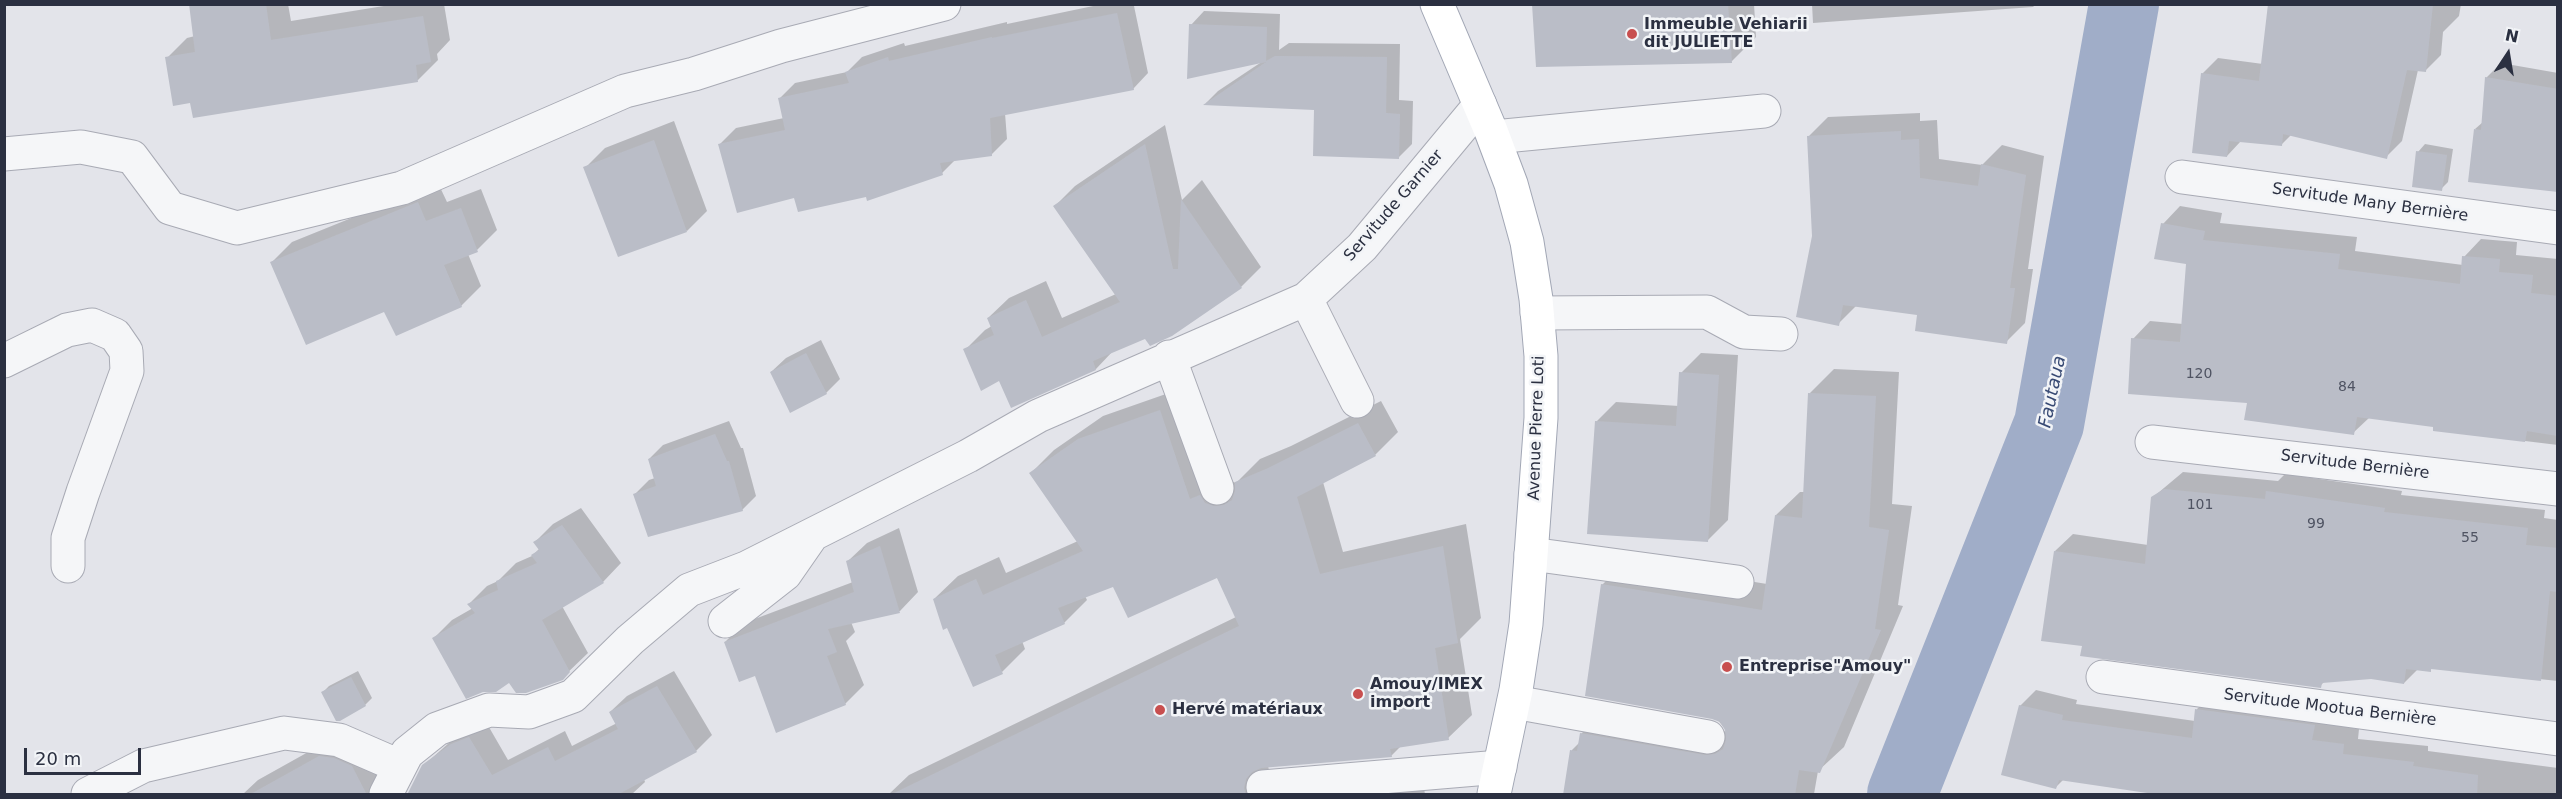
<!DOCTYPE html>
<meta charset="utf-8">
<style>
body{margin:0}
#map{position:relative;width:2562px;height:799px;overflow:hidden;background:#e3e4ea;font-family:"DejaVu Sans",sans-serif}
canvas{display:block}
.frame{position:absolute;inset:0;border:6px solid #2b3041;pointer-events:none}
.north{position:absolute;left:2478px;top:24px;width:60px;height:60px;-webkit-text-stroke:4px #f2f4f7;paint-order:stroke;rotate:12deg;font-size:16px;font-weight:700;line-height:24px;text-align:center;color:#2b3041}
.north::after{content:'';display:block;margin:auto;width:21px;height:27px;background:#2b3041;clip-path:polygon(50% 0,100% 100%,50% 72%,0 100%)}
.scale{position:absolute;left:24px;top:748px;width:117px;height:27px;box-sizing:border-box;border:3px solid #2b3041;border-top:0;padding-left:8px;font-size:18px;line-height:21px;white-space:nowrap;color:#2b3041;-webkit-text-stroke:4px #f2f4f7;paint-order:stroke}
</style>
<div id="map">
<canvas width="2562" height="799"></canvas>
<div class="frame"></div>
<div class="north">N</div>
<div class="scale">20 m</div>
</div>
<script>
const context = document.querySelector('canvas').getContext('2d');
context.lineJoin = 'round';
function fillPath(path, color) {
  context.fillStyle = color;
  context.fill(path, 'evenodd');
}
function shape(rows) {
  const path = new Path2D();
  for (const r of rows) {
    path.moveTo(r[0], r[1]);
    for (let i = 2; i < r.length; i += 2) path.lineTo(r[i], r[i + 1]);
  }
  return path;
}
function trace(path, color, width, dash) {
  context.strokeStyle = color;
  context.lineWidth = width;
  context.lineCap = dash ? 'butt' : 'round';
  context.setLineDash(dash || []);
  context.stroke(path);
}
function label(font, color, halo, rows, align = 'center') {
  context.font = font + ' "DejaVu Sans",sans-serif';
  context.lineWidth = 5;
  context.setLineDash([]);
  context.textBaseline = 'middle';
  context.strokeStyle = halo;
  context.fillStyle = color;
  for (const [text, x, y, turn = 0] of rows) {
    context.save();
    context.translate(x, y);
    context.rotate((+turn || 0) * Math.PI / 180);
    context.textAlign = isNaN(turn) ? turn : align;
    if (halo) context.strokeText(text, 0, 0);
    context.fillText(text, 0, 0);
    context.restore();
  }
}
fillPath(shape([
 [191,4,288,4,291,21,396,4,444,4,450,40,437,54,438,60,418,80,192,101,167,58,187,38,195,36],
 [1534,4,1754,4,1756,37,1732,61],
 [1812,4,2036,4,2033,7,1813,23],
 [2270,4,2461,4,2459,16,2443,32,2441,55,2425,71,2418,70,2402,141,2386,157,2292,134,2281,145,2241,141,2227,156,2202,74,2218,58,2263,64],
 [1098,5,1134,6,1148,73,1133,89,1005,113,1007,139,991,155,956,159,942,173,867,195,795,197,720,144,736,128,784,118,780,98,795,83,847,72,862,57,904,43,905,46,1007,22,1007,24],
 [1204,11,1280,14,1279,50,1289,43,1400,44,1399,100,1413,101,1412,144,1398,158,1316,108,1206,103,1218,91,1263,61,1191,25],
 [2501,63,2558,73,2558,190,2475,129,2483,122,2486,78],
 [1920,113,1920,121,1937,120,1939,159,1982,165,2002,145,2044,156,2028,269,2033,269,2025,323,2006,342,1919,314,1857,305,1838,324,1814,236,1809,136,1828,117],
 [674,121,707,211,687,231,585,168,605,148],
 [1165,125,1182,200,1202,180,1261,267,1241,287,1146,338,1113,351,1096,369,1012,406,1000,379,965,350,985,330,992,326,988,318,1009,298,1046,281,1062,318,1116,294,1055,206,1075,186],
 [2425,144,2453,149,2448,182,2441,189,2418,152],
 [438,183,447,202,481,189,497,230,477,250,468,254,481,286,461,306,384,310,272,262,292,242],
 [2180,206,2222,213,2220,223,2357,237,2355,251,2463,265,2464,257,2481,239,2517,242,2516,255,2558,259,2558,445,2434,430,2435,425,2370,417,2353,433,2249,402,2133,339,2150,321,2183,324,2188,263,2163,224],
 [821,340,840,379,826,393,771,372,786,358],
 [1701,353,1738,355,1728,520,1708,540,1596,422,1616,402,1679,406,1681,373],
 [1834,369,1899,372,1892,504,1912,506,1898,605,1903,606,1844,747,1818,771,1814,794,1564,794,1572,750,1580,742,1581,734,1605,710,1728,732,1602,585,1626,561,1767,584,1776,515,1800,492,1805,492,1810,393],
 [1183,388,1229,480,1236,483,1260,459,1291,446,1381,401,1398,432,1375,455,1323,482,1343,552,1466,524,1481,618,1460,639,1472,715,1448,738,1401,746,1391,756,1268,766,1270,774,1421,772,1425,794,889,794,909,775,1236,617,1217,577,1113,585,1085,596,1087,600,1064,623,1022,641,1025,649,1002,672,934,599,958,576,999,557,1006,573,1078,541,1031,473,1054,450,1103,416],
 [729,421,741,448,743,448,756,496,742,510,635,494,649,480,655,478,649,459,663,445],
 [2183,472,2278,481,2285,474,2402,491,2401,495,2545,510,2544,518,2558,520,2558,681,2433,668,2430,670,2418,669,2404,683,2371,677,2325,681,2320,686,2083,645,2055,551,2073,534,2148,545,2152,498],
 [581,508,621,563,603,582,562,606,588,653,562,678,509,681,434,638,452,620,473,608,469,604,487,586,498,581,516,563,532,556,540,548,535,542,553,524],
 [899,528,918,592,900,611,851,622,855,632,846,641,864,685,845,704,756,674,725,642,744,623,853,582,848,561,867,543],
 [358,671,372,698,365,705,322,693,329,686],
 [674,671,712,735,696,751,644,779,645,782,632,794,418,794,423,766,459,734,486,722,508,760,565,731,572,746,617,723,610,712,627,696],
 [2036,690,2077,700,2076,704,2195,721,2197,709,2213,694,2329,709,2327,724,2359,729,2358,739,2428,746,2428,751,2558,768,2558,794,2188,794,2064,779,2056,787,2020,706],
 [344,732,376,742,386,794,243,794,258,780]
]), '#0003');
trace(shape([
 [1902,794,2049,424,2124,4]
]), '#a0adc8', 70);
fillPath(shape([
 [189,4,266,4,271,40,423,16,431,62,416,65,418,82,193,118,190,103,173,106,165,57,195,52],
 [1532,4,1728,4,1732,63,1536,67],
 [2268,4,2433,4,2426,72,2407,70,2387,159,2283,134,2282,146,2229,141,2227,157,2192,153,2201,73,2259,81],
 [1117,13,1134,90,990,118,992,156,940,163,943,175,867,201,866,197,798,212,794,198,737,213,718,144,785,130,778,98,849,83,845,72,888,57,889,61,992,37,992,38],
 [1189,24,1267,27,1266,61,1275,56,1387,57,1386,113,1400,114,1399,159,1313,156,1314,110,1203,105,1266,62,1187,79],
 [2485,77,2558,89,2558,192,2468,182,2474,129,2481,130],
 [1901,131,1901,140,1919,139,1920,178,1978,186,1981,164,2026,175,2010,288,2015,288,2007,344,1915,331,1917,315,1843,305,1839,326,1796,317,1812,236,1807,136],
 [654,140,687,232,618,257,583,167],
 [1145,144,1173,269,1178,269,1181,199,1242,288,1172,336,1150,346,1145,339,1093,361,1096,370,1011,408,999,381,981,391,963,349,994,335,987,318,1026,300,1042,337,1120,302,1053,206],
 [2416,151,2447,155,2442,191,2412,187],
 [418,202,426,221,461,208,478,252,444,265,462,307,396,336,384,312,306,345,270,262],
 [2161,223,2205,231,2203,240,2340,254,2338,269,2460,284,2462,256,2500,259,2499,272,2533,275,2531,293,2558,296,2558,436,2527,431,2525,442,2433,431,2433,427,2357,417,2354,435,2244,420,2247,403,2128,394,2131,338,2180,342,2186,264,2154,259],
 [806,353,827,394,790,413,770,372],
 [1679,372,1719,375,1708,542,1587,534,1595,421,1676,426],
 [1808,393,1876,396,1869,527,1889,530,1875,629,1881,630,1820,773,1799,770,1795,795,1563,795,1570,750,1577,751,1580,733,1705,755,1715,754,1723,749,1726,740,1725,730,1720,722,1712,719,1585,696,1601,584,1762,610,1775,515,1802,518],
 [1160,410,1190,499,1200,495,1205,503,1214,506,1224,505,1232,500,1235,491,1235,482,1266,469,1358,423,1376,456,1297,497,1320,574,1443,546,1458,643,1435,648,1449,740,1390,749,1392,757,1261,768,1252,772,1246,779,1244,788,1246,795,890,795,1239,626,1217,578,1128,618,1113,587,1058,608,1065,624,995,655,1003,674,973,687,947,628,943,630,933,599,976,579,983,595,1083,551,1029,473,1078,439],
 [715,434,727,461,729,461,743,511,648,537,633,494,656,486,648,459],
 [2164,489,2265,499,2266,491,2385,508,2384,512,2528,528,2526,545,2558,548,2558,592,2550,591,2541,681,2431,669,2431,672,2406,669,2404,684,2371,679,2322,683,2321,688,2080,656,2082,646,2041,641,2054,551,2145,564,2151,497],
 [562,525,604,583,542,620,570,672,563,680,526,693,516,693,509,683,496,692,483,692,466,699,432,638,475,613,467,604,498,590,496,581,537,563,531,555,539,550,533,542],
 [880,546,900,613,828,629,837,652,827,656,846,705,776,733,755,676,739,682,724,642,854,592,846,561],
 [351,677,366,706,340,721,336,721,321,692],
 [657,686,697,752,617,795,407,795,422,765,451,744,469,737,492,775,548,747,555,761,618,729,609,712],
 [2019,705,2063,715,2062,720,2192,738,2195,709,2315,725,2312,740,2344,744,2343,754,2414,762,2413,766,2478,775,2477,795,2154,794,2059,780,2056,789,2001,775],
 [319,756,334,758,352,766,367,795,249,795]
]), '#babdc7');
const minor = shape([
 [1494,137,1764,111],
 [4,154,81,147,132,157,170,208,237,228,402,188,625,91,694,74,781,46,944,4],
 [2182,177,2558,228],
 [1306,299,1357,401],
 [1537,313,1707,312,1744,332,1781,334],
 [1169,357,1217,488],
 [4,361,67,330,92,325,115,335,126,351,127,371,83,492,68,538,68,566],
 [2152,442,2558,489],
 [1531,554,1737,582],
 [725,621,785,574,810,538],
 [2103,677,2558,739],
 [1514,702,1708,737],
 [1263,787,1500,767],
 [88,794,143,766,284,733,339,740,399,766],
 [386,794,407,753,437,729,489,710,529,712,573,696,630,640,689,590,746,568,968,456,1038,416,1306,299,1362,247,1480,105]
]);
const major = shape([
 [1437,4,1491,131,1511,184,1527,242,1536,299,1541,356,1541,418,1526,624,1516,690,1494,794]
]);
trace(minor, '#a8aab4', 35);
trace(major, '#a2a7b5', 35);
trace(minor, '#f5f6f8', 33);
trace(major, '#fff', 33);
for (const [x, y, r, color] of [
 [1632,34,6,"#c84f4f"],
 [1727,667,6,"#c84f4f"],
 [1358,694,6,"#c84f4f"],
 [1160,710,6,"#c84f4f"]
]) {
  const dot = new Path2D();
  dot.arc(x, y, r, 0, 2 * Math.PI);
  context.fillStyle = color;
  context.fill(dot);
  trace(dot, '#f2f4f7', 2);
}
label('14px', '#4f5362', null, [
 ["120",2199,374],
 ["84",2347,387],
 ["101",2200,505],
 ["99",2316,524],
 ["55",2470,538]
]);
label('bold 16px', '#2b3041', '#f2f4f7', [
 ["Immeuble Vehiarii",1644,25],
 ["dit JULIETTE",1644,43],
 ["Entreprise\"Amouy\"",1739,667],
 ["Amouy/IMEX",1370,685],
 ["import",1370,703],
 ["Hervé matériaux",1172,710]
], 'left');
label('16px', '#2b3041', '#f2f4f7', [
 ["Servitude Many Bernière",2370,203,8],
 ["Servitude Garnier",1394,206,-49],
 ["Avenue Pierre Loti",1537,428,-88],
 ["Servitude Bernière",2355,465,7],
 ["Servitude Mootua Bernière",2330,708,7]
]);
label('italic 18px', '#374973', '#f2f4f7', [
 ["Fautaua",2053,392,-78]
]);
</script>
